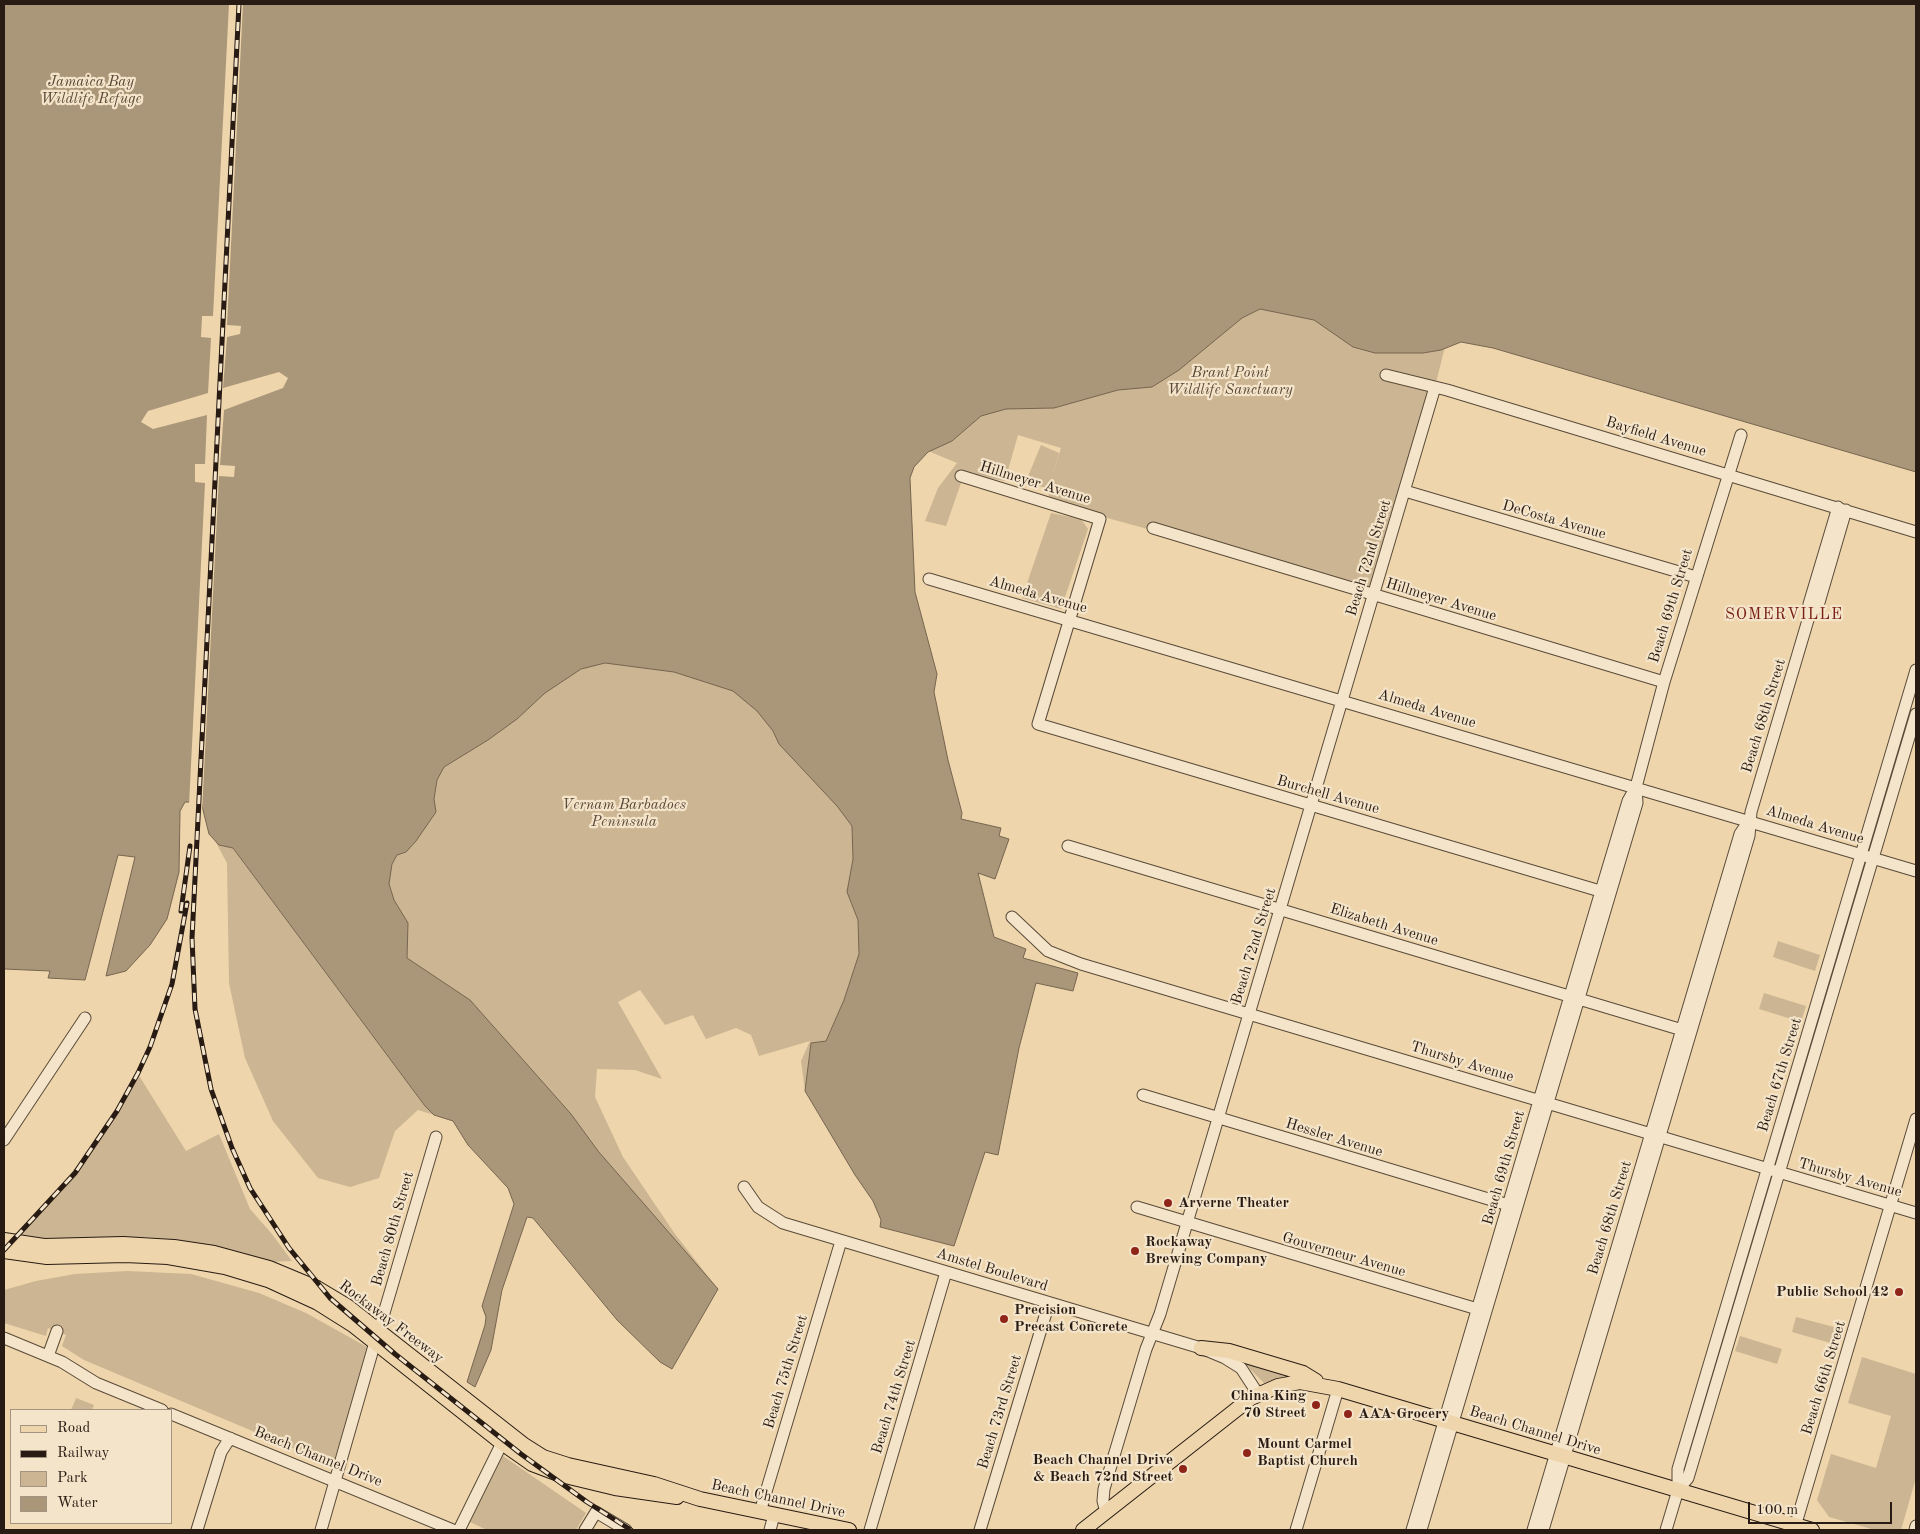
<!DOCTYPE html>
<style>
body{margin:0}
#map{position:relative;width:1920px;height:1534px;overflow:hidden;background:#eed5ac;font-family:"Old Standard TT",serif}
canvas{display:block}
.frame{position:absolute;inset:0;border:5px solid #271b13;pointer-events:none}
.legend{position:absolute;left:10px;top:1409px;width:162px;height:115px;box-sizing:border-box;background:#f4e4c9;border:1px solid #a29480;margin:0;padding:6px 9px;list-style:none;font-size:15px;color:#271b13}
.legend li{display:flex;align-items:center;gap:10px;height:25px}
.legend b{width:25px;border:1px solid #a29480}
.scale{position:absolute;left:1748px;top:1502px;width:144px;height:22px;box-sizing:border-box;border:2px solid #271b13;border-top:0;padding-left:6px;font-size:15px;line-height:18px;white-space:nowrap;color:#271b13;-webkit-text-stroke:4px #f4e4c9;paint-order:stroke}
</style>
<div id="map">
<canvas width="1920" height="1534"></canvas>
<div class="frame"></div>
<ul class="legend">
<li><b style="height:6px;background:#eed5ac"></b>Road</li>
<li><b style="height:6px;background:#271b13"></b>Railway</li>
<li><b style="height:14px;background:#ccb592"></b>Park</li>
<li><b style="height:14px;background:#aa9678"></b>Water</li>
</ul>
<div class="scale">100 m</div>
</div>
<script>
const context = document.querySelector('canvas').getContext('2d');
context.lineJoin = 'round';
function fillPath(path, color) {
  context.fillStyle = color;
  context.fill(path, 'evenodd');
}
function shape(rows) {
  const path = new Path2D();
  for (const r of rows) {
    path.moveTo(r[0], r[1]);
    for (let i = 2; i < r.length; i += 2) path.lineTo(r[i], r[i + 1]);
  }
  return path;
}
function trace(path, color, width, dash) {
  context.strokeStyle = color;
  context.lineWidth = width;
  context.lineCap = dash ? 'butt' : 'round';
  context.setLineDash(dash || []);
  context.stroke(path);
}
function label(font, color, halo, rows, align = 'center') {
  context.font = font + ' "Old Standard TT",serif';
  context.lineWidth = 4.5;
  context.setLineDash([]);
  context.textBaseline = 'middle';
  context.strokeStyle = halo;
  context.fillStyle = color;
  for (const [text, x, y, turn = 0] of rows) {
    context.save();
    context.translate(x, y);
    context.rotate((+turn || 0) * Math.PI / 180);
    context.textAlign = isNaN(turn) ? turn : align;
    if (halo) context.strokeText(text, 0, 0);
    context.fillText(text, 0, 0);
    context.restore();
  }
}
fillPath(shape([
 [1461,282,1435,387,1373,596,1210,546,1111,519,1055,500,1049,496,1047,489,1026,481,1041,445,1059,453,1051,479,1061,448,1018,435,1005,481,967,475,961,483,946,526,925,521,938,488,957,463,928,451,926,319],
 [1051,513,1081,519,1088,529,1061,609,1022,598],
 [603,656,678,665,738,688,848,797,869,929,831,1042,811,1043,805,1091,801,1061,810,1041,759,1056,751,1035,736,1028,706,1039,693,1015,665,1025,640,990,618,1002,662,1079,635,1070,597,1069,595,1097,623,1157,675,1234,718,1289,694,1262,401,967,380,859,425,775,505,714],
 [215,841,232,847,425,1106,434,1115,418,1110,395,1131,379,1178,350,1187,318,1178,273,1121,245,1058,229,983,227,863],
 [1778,941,1820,955,1815,971,1773,957],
 [1764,993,1806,1006,1801,1022,1759,1009],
 [138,1074,186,1151,219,1134,250,1209,272,1234,292,1261,270,1262,231,1250,180,1240,144,1237,83,1240,33,1240,18,1237,62,1191,95,1148],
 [127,1271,191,1274,259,1293,306,1313,367,1347,333,1465,84,1360,62,1346,66,1335,48,1328,46,1336,4,1323,4,1290,36,1281,75,1274],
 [1796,1317,1838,1328,1834,1344,1792,1332],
 [1740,1336,1782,1349,1777,1364,1735,1351],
 [1862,1357,1916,1374,1916,1478,1901,1530,1875,1530,1829,1517,1817,1500,1831,1454,1876,1468,1891,1416,1848,1403],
 [1242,1361,1295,1375,1264,1383],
 [76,1398,94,1405,92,1410,71,1410],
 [503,1456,586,1513,576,1530,487,1530,470,1522]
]), '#ccb592');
const water = shape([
 [4,4,1916,4,1916,472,1493,348,1461,342,1441,350,1423,353,1375,353,1353,347,1314,320,1260,309,1242,318,1179,370,1152,387,1118,390,1054,408,1006,409,981,416,952,441,928,452,914,467,910,478,915,592,937,674,934,692,948,760,962,813,961,819,1001,828,999,836,1009,839,995,879,978,873,994,937,1026,949,1023,958,1078,973,1073,991,1036,983,1019,1048,998,1155,985,1152,954,1246,880,1227,881,1220,873,1201,855,1175,805,1091,811,1043,826,1041,844,1000,859,954,858,920,847,892,853,859,852,826,837,806,779,744,773,731,757,711,733,691,674,672,605,663,581,669,545,693,517,719,488,740,444,767,437,780,434,799,436,812,416,841,406,852,397,855,392,864,389,884,394,900,408,923,407,958,470,1000,571,1114,598,1151,718,1289,672,1369,660,1362,617,1320,533,1218,527,1217,502,1290,491,1350,475,1387,467,1382,485,1325,486,1317,482,1306,514,1204,508,1188,468,1145,453,1121,434,1115,425,1106,233,848,219,845,209,834,201,802,185,802,180,811,179,872,167,919,150,945,126,971,106,976,135,857,118,855,85,980,48,978,50,971,4,969,4,4]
]);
fillPath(water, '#aa9678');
trace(water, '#766550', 1);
fillPath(shape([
 [229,4,243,4,227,325,241,326,240,334,227,337,223,388,279,372,288,378,283,388,224,410,220,465,235,466,234,477,219,476,202,812,199,805,189,805,205,483,195,482,195,464,205,464,207,415,153,429,141,422,148,411,208,393,211,338,201,337,202,316,213,316]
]), '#eed5ac');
const minor = shape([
 [1386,375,1447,390,1916,532],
 [961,476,1100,519,1038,724,1610,894],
 [1405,491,1696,577],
 [1153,528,1664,682],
 [929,579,1916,871],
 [1809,618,1818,606,1846,510],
 [1068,846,1689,1032],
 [1012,917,1048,951,1081,964,1916,1213],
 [1143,1095,1515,1207],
 [4,1140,85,1018],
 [744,1187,758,1207,783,1223,1201,1348,1225,1358,1241,1368,1258,1394],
 [1137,1207,1484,1311],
 [379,1330,436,1137],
 [4,1338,62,1362,96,1383,162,1410],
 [48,1356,57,1331],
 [171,1414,453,1530],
 [1678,1490,1688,1478,1916,714],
 [760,1512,841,1241],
 [1106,1512,1103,1501,1104,1489,1146,1349,1160,1314,1435,387],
 [197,1530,221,1452,230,1438],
 [321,1530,375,1342],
 [459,1530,502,1443],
 [585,1530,596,1512,626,1530],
 [770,1530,774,1515],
 [870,1530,946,1272],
 [980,1530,1049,1303],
 [1296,1530,1338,1389],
 [1412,1530,1604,881,1628,801,1636,787,1664,682,1741,435],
 [1421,1530,1637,803,1636,787],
 [1533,1530,1740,834,1749,821],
 [1543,1530,1749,836,1751,812,1808,620,1809,604,1838,507],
 [1666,1530,1678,1490,1678,1469,1916,670],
 [1794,1530,1916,1119],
 [1915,1530,1916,1526]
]);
const major = shape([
 [4,1240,44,1246,123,1244,174,1247,214,1253,269,1268,317,1288,347,1306,524,1445,543,1457,568,1465,654,1484,700,1499,849,1530],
 [4,1251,47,1257,125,1255,168,1257,225,1267,268,1280,318,1303,353,1325,502,1443,532,1464,561,1475,615,1488,677,1497],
 [1201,1348,1229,1351,1303,1373,1316,1381],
 [1083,1530,1251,1398,1278,1386,1300,1382,1338,1389,1812,1530]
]);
trace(minor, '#594a39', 13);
trace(major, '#271b13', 16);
trace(minor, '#f4e4c9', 11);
trace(major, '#eed5ac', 14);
const rail = shape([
 [239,4,192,938,195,1009,211,1089,232,1148,250,1188,289,1248,330,1298,395,1354,521,1454,587,1502,631,1530],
 [181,911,190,846],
 [4,1250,75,1173,117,1111,138,1073,150,1047,172,984,187,903]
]);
trace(rail, '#271b13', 5);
trace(rail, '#f4e4c9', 3, [9]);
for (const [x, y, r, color] of [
 [1168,1203,5,"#8f2418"],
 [1135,1251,5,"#8f2418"],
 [1899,1292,5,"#8f2418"],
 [1004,1319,5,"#8f2418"],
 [1316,1405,5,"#8f2418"],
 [1348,1414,5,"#8f2418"],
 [1247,1453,5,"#8f2418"],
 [1183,1469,5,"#8f2418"]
]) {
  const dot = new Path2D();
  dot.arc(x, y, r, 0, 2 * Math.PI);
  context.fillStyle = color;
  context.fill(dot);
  trace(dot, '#f4e4c9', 2);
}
label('italic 15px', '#594939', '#f4e4c9', [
 ["Jamaica Bay",91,82],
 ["Wildlife Refuge",91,99],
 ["Brant Point",1230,373],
 ["Wildlife Sanctuary",1230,390],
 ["Vernam Barbadoes",624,805],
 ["Peninsula",624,822]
]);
label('15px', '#271b13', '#f4e4c9', [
 ["Bayfield Avenue",1656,437,17],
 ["Hillmeyer Avenue",1035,483,17],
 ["DeCosta Avenue",1554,520,16],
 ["Beach 72nd Street",1369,558,-73],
 ["Almeda Avenue",1038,595,16],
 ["Hillmeyer Avenue",1441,600,17],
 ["Beach 69th Street",1671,606,-73],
 ["Almeda Avenue",1427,709,17],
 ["Beach 68th Street",1764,716,-73],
 ["Burchell Avenue",1328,795,16],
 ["Almeda Avenue",1815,825,17],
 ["Elizabeth Avenue",1384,925,17],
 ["Beach 72nd Street",1254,946,-73],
 ["Thursby Avenue",1462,1062,17],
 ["Beach 67th Street",1780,1075,-73],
 ["Hessler Avenue",1334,1138,17],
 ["Beach 69th Street",1504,1168,-74],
 ["Thursby Avenue",1850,1178,16],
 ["Beach 68th Street",1610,1218,-73],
 ["Beach 80th Street",393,1229,-74],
 ["Gouverneur Avenue",1344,1255,16],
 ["Amstel Boulevard",992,1270,17],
 ["Rockaway Freeway",391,1322,37],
 ["Beach 75th Street",786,1372,-73],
 ["Beach 66th Street",1824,1378,-73],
 ["Beach 74th Street",894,1397,-73],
 ["Beach 73rd Street",1000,1412,-73],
 ["Beach Channel Drive",1535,1431,17],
 ["Beach Channel Drive",318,1457,22],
 ["Beach Channel Drive",778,1499,12]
]);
label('bold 15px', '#271b13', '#f4e4c9', [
 ["Arverne Theater",1178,1203],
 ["Rockaway",1145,1242],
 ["Brewing Company",1145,1259],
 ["Public School 42",1889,1292,"right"],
 ["Precision",1014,1310],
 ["Precast Concrete",1014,1327],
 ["China King",1306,1396,"right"],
 ["70 Street",1306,1413,"right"],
 ["AAA Grocery",1358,1414],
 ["Mount Carmel",1257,1444],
 ["Baptist Church",1257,1461],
 ["Beach Channel Drive",1173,1460,"right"],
 ["& Beach 72nd Street",1173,1477,"right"]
], 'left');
context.letterSpacing = '1px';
label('16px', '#7a1f14', '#f4e4c9', [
 ["SOMERVILLE",1784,615]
]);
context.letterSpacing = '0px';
</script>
